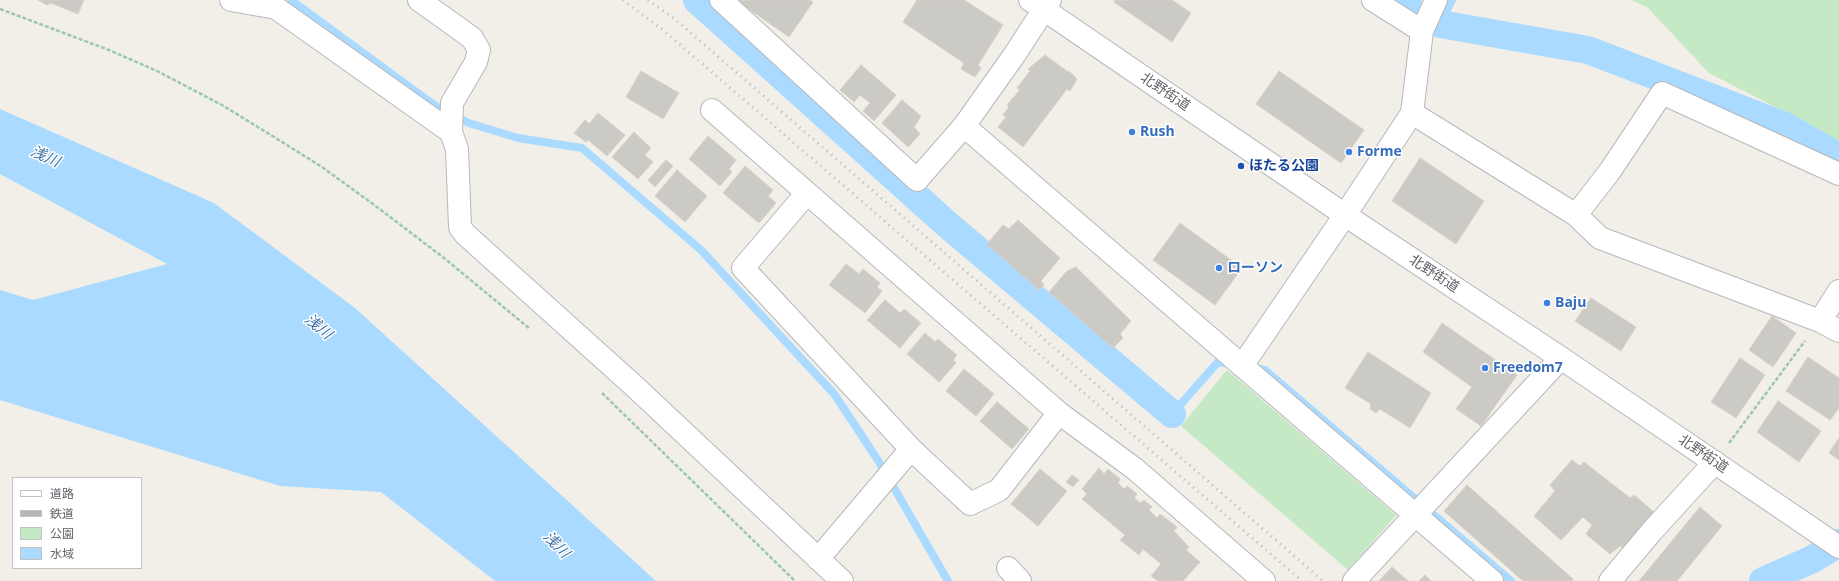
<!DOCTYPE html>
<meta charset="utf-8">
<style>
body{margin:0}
#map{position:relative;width:1839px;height:581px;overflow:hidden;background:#f1efe8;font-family:"Open Sans","Noto Sans JP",sans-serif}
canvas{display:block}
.legend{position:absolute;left:12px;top:477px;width:130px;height:92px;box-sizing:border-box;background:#fff;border:1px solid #bfc1c3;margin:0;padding:5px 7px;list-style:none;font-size:12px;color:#5f6368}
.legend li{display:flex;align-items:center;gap:8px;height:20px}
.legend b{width:20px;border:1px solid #bfc1c3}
</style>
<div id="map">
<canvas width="1839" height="581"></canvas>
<ul class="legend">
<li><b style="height:5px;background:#fff"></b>道路</li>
<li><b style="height:5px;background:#b6b7b8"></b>鉄道</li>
<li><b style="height:11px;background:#c5e8c5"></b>公園</li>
<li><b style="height:11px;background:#aadaff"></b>水域</li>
</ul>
</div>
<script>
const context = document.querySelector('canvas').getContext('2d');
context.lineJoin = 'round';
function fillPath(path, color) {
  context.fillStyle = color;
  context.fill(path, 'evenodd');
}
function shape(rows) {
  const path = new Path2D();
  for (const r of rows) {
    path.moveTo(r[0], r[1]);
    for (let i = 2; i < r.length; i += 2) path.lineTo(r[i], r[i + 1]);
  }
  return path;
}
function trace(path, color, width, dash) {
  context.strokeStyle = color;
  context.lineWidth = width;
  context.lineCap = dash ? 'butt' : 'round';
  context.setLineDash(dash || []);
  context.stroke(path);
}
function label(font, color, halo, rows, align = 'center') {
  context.font = font + ' "Open Sans","Noto Sans JP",sans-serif';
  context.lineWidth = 3;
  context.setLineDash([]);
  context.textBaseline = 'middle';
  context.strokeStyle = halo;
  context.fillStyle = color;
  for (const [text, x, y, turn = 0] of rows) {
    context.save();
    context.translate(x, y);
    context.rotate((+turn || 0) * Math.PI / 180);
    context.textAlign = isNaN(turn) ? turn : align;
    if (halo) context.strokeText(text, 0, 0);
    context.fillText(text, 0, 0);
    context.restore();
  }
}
fillPath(shape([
 [1631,0,1839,0,1839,144,1791,115,1709,73,1647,7],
 [1227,370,1396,515,1348,570,1181,426]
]), '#c5e8c5');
fillPath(shape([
 [0,109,214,203,355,308,656,581,495,581,381,492,280,486,0,400,0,290,33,300,167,264,0,174]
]), '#aadaff');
trace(shape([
 [291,0,434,105,469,123,518,138,582,148,701,250,835,395,879,462,948,581],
 [1440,24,1452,0],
 [1254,368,1265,370,1511,581],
 [1172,414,1218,362,1231,364]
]), '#aadaff', 8);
trace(shape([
 [697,0,949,226,1172,414],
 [1396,0,1411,10],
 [1440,24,1588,50,1783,125,1839,157],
 [1763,581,1813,559,1839,543]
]), '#aadaff', 28);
const building = shape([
 [38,0,84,0,78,14,51,3,47,5,38,0],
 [736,0,810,0,813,2,789,37,736,0],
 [917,0,964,0,1003,25,978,65,981,68,975,77,961,69,964,63,903,22,917,0],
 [1115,0,1172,0,1191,13,1172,42,1114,2,1115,0],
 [1045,55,1068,72,1069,71,1077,79,1070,91,1067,89,1023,147,998,127,1006,117,1003,115,1009,107,1007,105,1020,90,1017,88,1030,71,1028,69,1045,55],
 [861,65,896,95,874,121,863,111,870,103,860,95,854,102,840,90,861,65],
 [641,71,679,93,663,119,626,97,641,71],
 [1279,71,1364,130,1341,163,1256,104,1279,71],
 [902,100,921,116,914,127,920,134,908,147,882,123,902,100],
 [598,113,625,135,607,156,588,140,586,142,574,133,585,120,589,124,598,113],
 [634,132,651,148,645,155,653,162,638,179,612,157,634,132],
 [708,136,736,160,729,169,732,172,720,186,689,159,708,136],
 [1420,158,1484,201,1456,244,1392,201,1420,158],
 [666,160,673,166,655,187,648,180,666,160],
 [745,166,773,190,768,196,776,203,759,223,723,193,745,166],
 [677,170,707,196,685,222,655,196,677,170],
 [1018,220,1060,258,1041,281,1044,285,1039,290,987,244,1003,225,1009,229,1018,220],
 [1180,223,1242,268,1215,305,1153,260,1180,223],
 [846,264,859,274,863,269,880,283,877,287,882,291,865,313,829,285,846,264],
 [1076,267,1131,321,1120,334,1123,338,1113,348,1049,292,1067,271,1076,267],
 [1591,298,1636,327,1621,351,1575,321,1591,298],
 [885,300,900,313,904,309,921,323,900,348,867,320,885,300],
 [1772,316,1796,333,1773,367,1749,350,1772,316],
 [1442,323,1517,375,1481,426,1456,409,1472,387,1423,352,1442,323],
 [925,333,935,342,938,339,957,355,953,360,956,363,939,382,907,354,925,333],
 [1368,352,1431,393,1410,428,1380,409,1376,413,1370,409,1371,404,1345,388,1368,352],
 [1808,357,1839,378,1839,408,1830,420,1786,391,1808,357],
 [1740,358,1765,375,1736,418,1711,402,1740,358],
 [964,369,994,394,976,416,946,391,964,369],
 [1778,401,1821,431,1799,462,1757,432,1778,401],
 [997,402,1029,429,1012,449,980,421,997,402],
 [1839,438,1839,460,1829,453,1839,438],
 [1572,460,1580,466,1584,462,1630,498,1634,495,1655,513,1624,548,1620,546,1610,554,1586,534,1592,525,1583,517,1561,540,1534,516,1555,491,1550,485,1572,460],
 [1099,468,1104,474,1108,469,1120,479,1118,483,1124,489,1127,486,1137,494,1134,498,1141,503,1144,500,1152,507,1149,510,1157,518,1160,514,1177,527,1174,531,1189,547,1186,550,1200,562,1183,581,1158,581,1151,576,1161,564,1143,549,1139,555,1120,540,1125,535,1082,499,1087,494,1082,489,1099,468],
 [1040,469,1067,491,1038,526,1011,504,1040,469],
 [1072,475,1079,480,1073,487,1066,482,1072,475],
 [1467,485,1573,579,1572,581,1523,581,1444,511,1467,485],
 [1700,507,1722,526,1677,581,1639,581,1700,507],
 [1392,567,1408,581,1379,581,1392,567],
 [1425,575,1431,581,1419,581,1425,575]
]);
fillPath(building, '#cccac5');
trace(building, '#d6d1c6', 1);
const minor = shape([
 [231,0,276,8,451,132],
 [419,0,472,38,479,50,476,62,452,103,451,132,457,149,460,227,465,234,633,385,842,581],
 [721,0,917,180,964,126,1015,54,1050,0],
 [1373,0,1422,31],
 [712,110,1059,413,1135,469,1264,581],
 [1412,113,1576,215,1600,238,1820,321,1839,331],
 [964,126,1492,581],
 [807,193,743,268,911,449],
 [1576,215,1610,171,1662,93,1839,174],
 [1820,321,1839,291],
 [1242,366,1345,215,1412,113,1422,31,1436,0],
 [818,559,911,449,970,504,999,490,1059,413],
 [1008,568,1020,581],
 [1354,581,1561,358],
 [1610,581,1652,531,1715,462]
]);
const secondary = shape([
 [1030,0,1345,215,1561,358,1839,547]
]);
trace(minor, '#b5b8bc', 24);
trace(secondary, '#b6babf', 24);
trace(shape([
 [0,9,109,50,157,71,222,105,274,137,322,167,377,207,444,258,530,329],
 [602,393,795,581],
 [1729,443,1805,341]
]), '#9cc7a9', 2.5, [4, 2]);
trace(minor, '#fff', 22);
trace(secondary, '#fff', 22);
trace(shape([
 [623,0,663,30,1302,581],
 [648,0,676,20,1323,581]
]), '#b6b7b8', 3, [1, 5]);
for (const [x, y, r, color] of [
 [1132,132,4,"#3f7fe0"],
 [1349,152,4,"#3f7fe0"],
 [1241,166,4,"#1a4fb4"],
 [1219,268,4,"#3f7fe0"],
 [1547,303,4,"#3f7fe0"],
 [1485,368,4,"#3f7fe0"]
]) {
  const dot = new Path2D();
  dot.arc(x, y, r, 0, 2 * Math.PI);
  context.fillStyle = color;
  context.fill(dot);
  trace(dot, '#fff', 1.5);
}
label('14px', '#5f6368', '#fff', [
 ["北野街道",1165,92,34],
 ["北野街道",1434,274,33],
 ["北野街道",1703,454,34]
]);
label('bold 14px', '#366cbe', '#fff', [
 ["Rush",1140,132],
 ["Forme",1357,152],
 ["ローソン",1227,268],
 ["Baju",1555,303],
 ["Freedom7",1493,368]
], 'left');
label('bold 14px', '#164399', '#fff', [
 ["ほたる公園",1249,166]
], 'left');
label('italic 15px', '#4174aa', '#fff', [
 ["浅川",45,157,24],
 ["浅川",318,327,40],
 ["浅川",556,545,46]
]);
</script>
